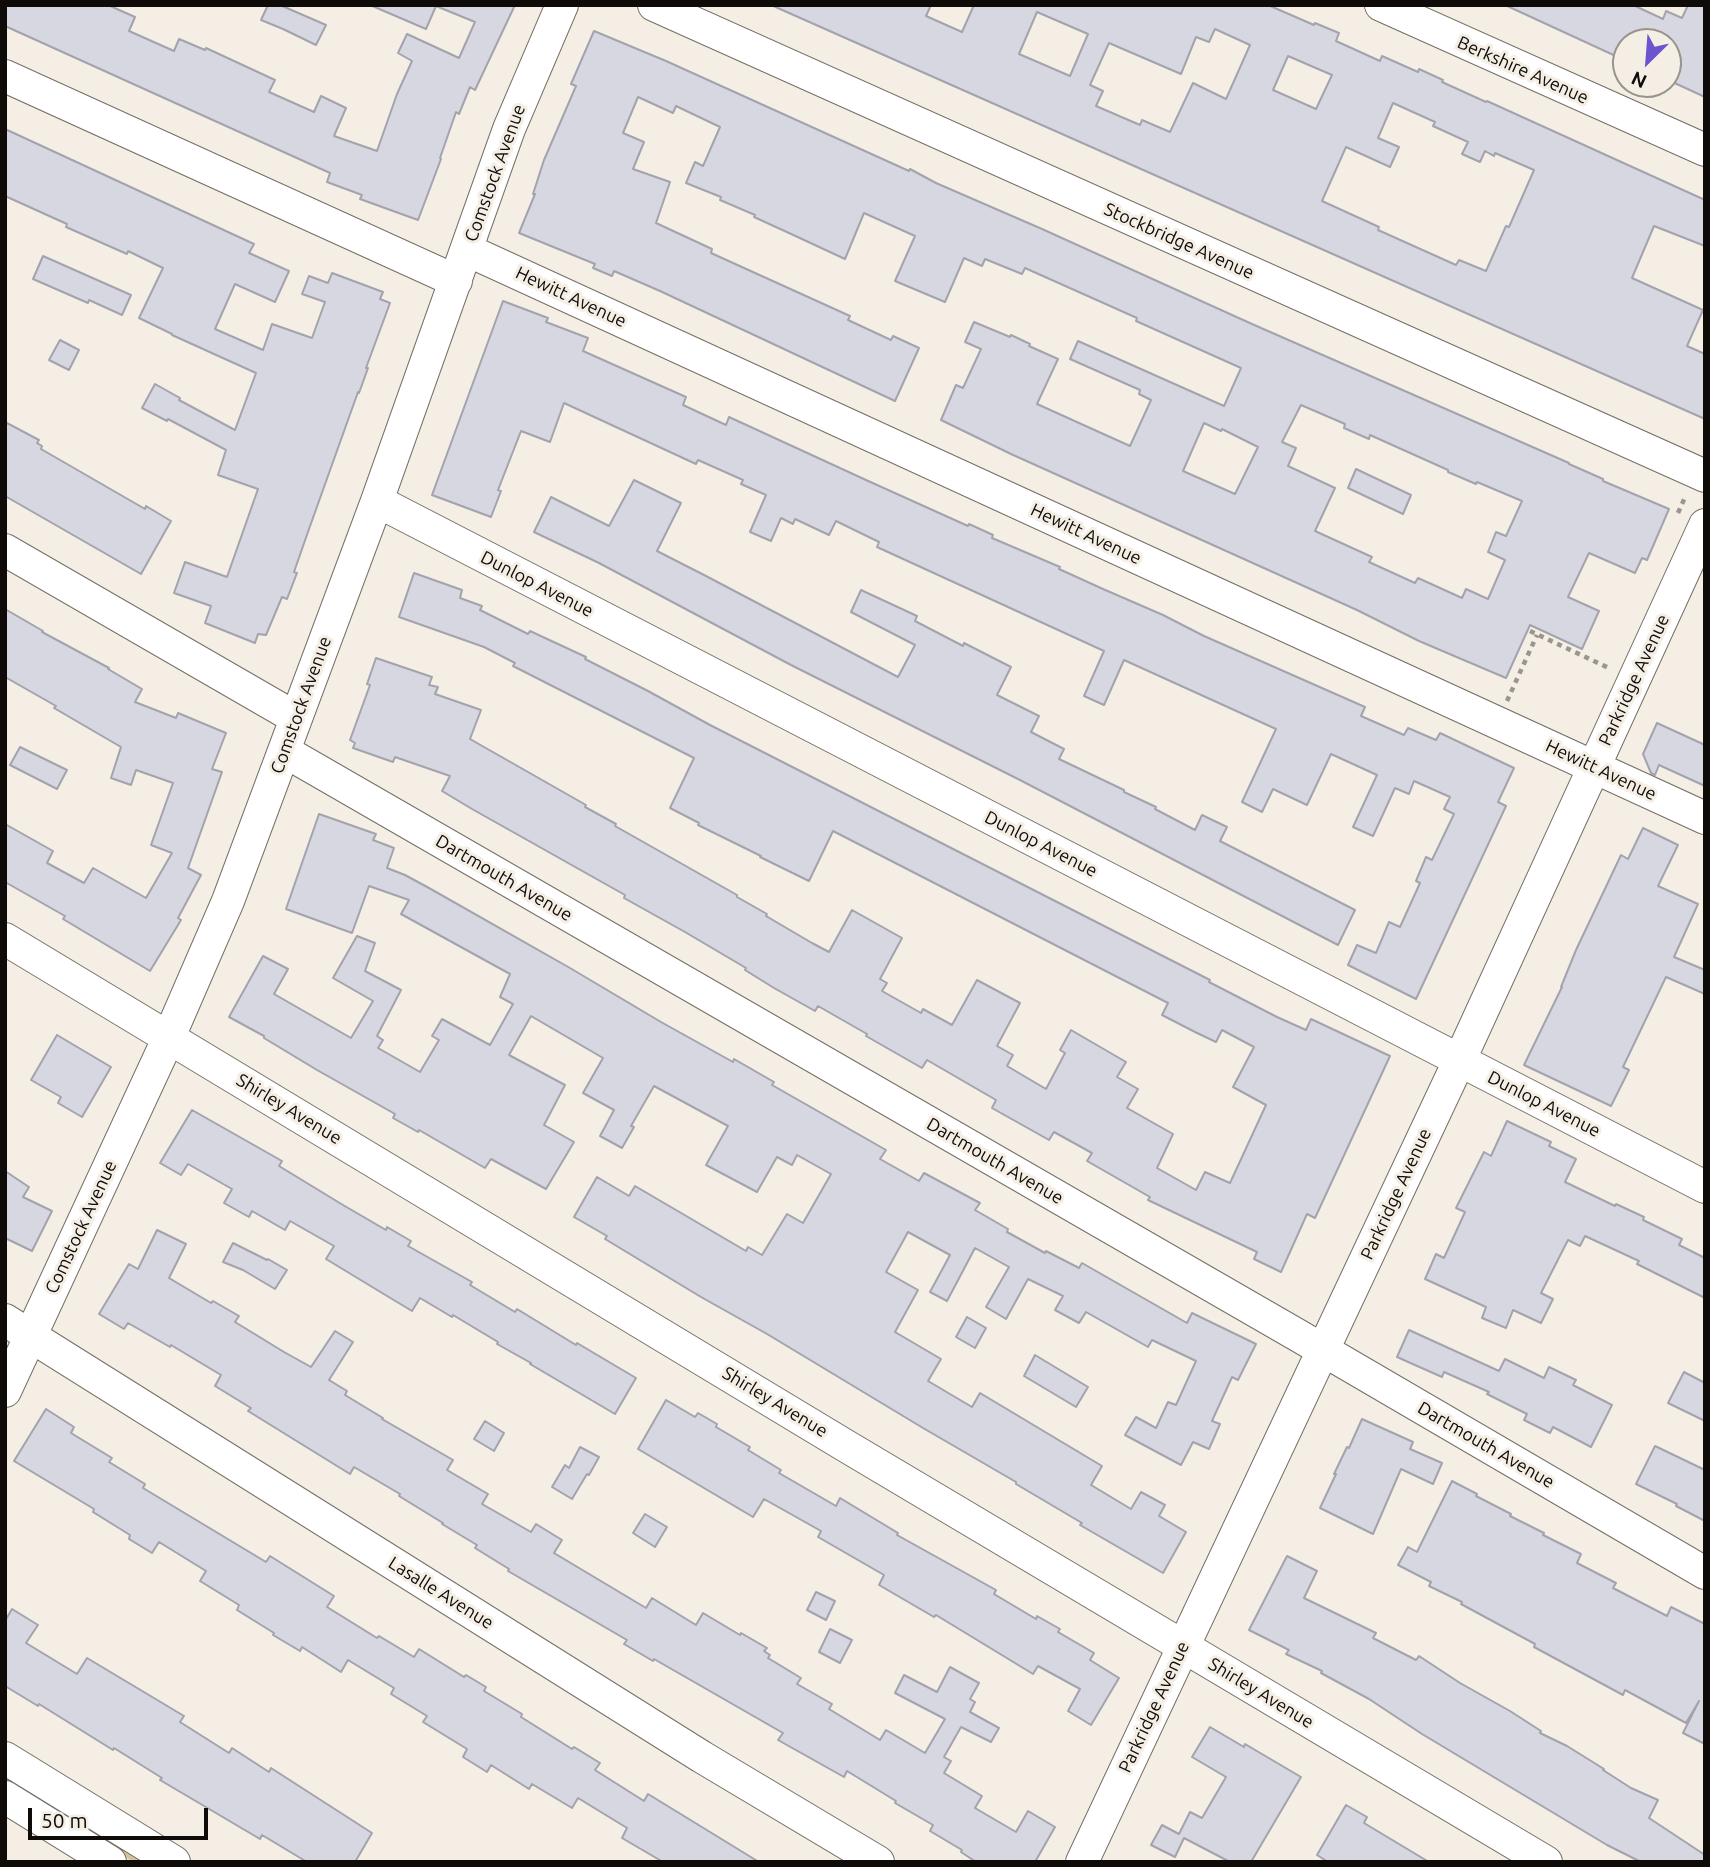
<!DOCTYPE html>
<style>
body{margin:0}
#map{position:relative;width:1710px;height:1867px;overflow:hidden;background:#f4eee4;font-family:Ubuntu,sans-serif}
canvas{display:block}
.frame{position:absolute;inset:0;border:7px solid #0e0b09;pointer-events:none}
.north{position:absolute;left:1612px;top:28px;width:70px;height:70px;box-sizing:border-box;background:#f4eee4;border:2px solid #98938c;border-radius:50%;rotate:205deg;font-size:19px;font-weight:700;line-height:28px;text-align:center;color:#0e0b09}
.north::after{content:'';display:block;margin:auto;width:24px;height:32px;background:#6b54ce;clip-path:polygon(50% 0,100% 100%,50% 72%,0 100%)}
.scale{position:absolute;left:28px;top:1808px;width:180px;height:32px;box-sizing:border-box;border:4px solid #0e0b09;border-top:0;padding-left:9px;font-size:21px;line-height:24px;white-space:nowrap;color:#0e0b09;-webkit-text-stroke:5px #f4eee4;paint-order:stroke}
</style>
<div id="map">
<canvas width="1710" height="1867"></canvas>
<div class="frame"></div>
<div class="north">N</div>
<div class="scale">50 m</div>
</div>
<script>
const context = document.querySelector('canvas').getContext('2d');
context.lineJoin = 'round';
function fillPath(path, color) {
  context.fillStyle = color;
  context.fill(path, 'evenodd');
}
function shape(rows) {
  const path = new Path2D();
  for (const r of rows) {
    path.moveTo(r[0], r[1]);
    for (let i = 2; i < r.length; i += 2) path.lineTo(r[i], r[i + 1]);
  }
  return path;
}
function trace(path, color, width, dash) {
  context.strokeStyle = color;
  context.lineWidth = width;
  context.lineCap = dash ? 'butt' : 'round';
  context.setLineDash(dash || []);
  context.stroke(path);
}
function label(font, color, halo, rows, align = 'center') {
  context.font = font + ' Ubuntu,sans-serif';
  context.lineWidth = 6;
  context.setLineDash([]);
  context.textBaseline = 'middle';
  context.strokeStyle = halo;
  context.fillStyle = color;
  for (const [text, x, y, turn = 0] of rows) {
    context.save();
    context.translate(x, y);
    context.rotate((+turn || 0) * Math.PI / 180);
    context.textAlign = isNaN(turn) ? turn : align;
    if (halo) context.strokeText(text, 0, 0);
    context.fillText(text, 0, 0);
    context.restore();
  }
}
fillPath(shape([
 [5,1771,153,1862,133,1862,5,1783]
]), '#dbc19c');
const building = shape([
 [5,5,108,5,135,17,129,31,174,51,179,39,205,50,206,48,275,80,269,92,314,112,321,96,346,108,334,136,377,151,397,94,412,61,398,53,407,34,459,58,475,22,436,6,426,29,370,5,515,5,475,90,470,87,459,114,456,112,440,158,441,159,418,220,360,199,362,195,327,182,330,173,5,26,5,5],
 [268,5,280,5,326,25,316,45,283,29,261,20,268,5],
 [771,5,931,5,926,16,962,32,974,5,1268,5,1314,25,1315,23,1339,33,1336,41,1380,61,1382,56,1418,72,1419,69,1443,80,1442,82,1486,102,1487,101,1705,200,1705,246,1654,226,1632,278,1703,310,1687,346,1705,354,1705,419,771,5],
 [1037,12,1088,34,1070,76,1019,54,1037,12],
 [1215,29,1250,45,1226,99,1193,83,1170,132,1142,120,1140,125,1096,106,1103,91,1090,85,1109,43,1181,74,1196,37,1209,42,1215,29],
 [1288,56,1332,75,1316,109,1273,90,1288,56],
 [1393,103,1435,122,1433,126,1468,142,1462,154,1480,162,1485,151,1494,156,1495,153,1534,170,1509,227,1506,226,1486,271,1459,260,1456,265,1378,230,1379,227,1322,201,1346,147,1390,167,1399,147,1378,138,1393,103],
 [1505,5,1633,5,1663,19,1666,11,1682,18,1688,5,1705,5,1705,97,1668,80,1668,42,1626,42,1626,47,1620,58,1505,5],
 [594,31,666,61,909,171,910,169,936,183,1042,229,1252,324,1569,463,1569,464,1603,479,1603,481,1669,509,1647,560,1642,558,1635,573,1589,553,1568,597,1599,611,1582,649,1530,625,1506,678,1419,641,1357,610,1011,454,941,420,956,385,963,388,981,349,965,342,974,322,1010,337,1011,335,1030,344,1029,346,1058,359,1037,404,1130,446,1151,400,1139,394,1140,390,1070,359,1078,341,1224,406,1241,368,1136,321,1137,318,1025,268,1022,274,985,259,982,266,964,258,945,302,895,281,915,236,864,213,845,259,789,233,754,217,755,215,720,200,721,197,686,183,695,162,703,166,720,127,676,106,673,113,638,97,623,133,644,142,633,169,670,182,656,223,712,249,711,253,850,316,848,320,891,340,893,336,919,348,895,401,660,291,614,271,612,276,593,268,595,264,519,233,535,194,533,194,544,160,576,86,571,84,594,31],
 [1301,405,1345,424,1344,428,1369,439,1370,435,1448,470,1448,472,1476,484,1477,482,1522,501,1506,536,1496,532,1488,552,1505,560,1488,599,1466,589,1462,598,1418,578,1415,583,1369,562,1372,557,1315,531,1335,488,1288,466,1296,448,1282,442,1301,405],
 [1204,423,1221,431,1222,429,1258,447,1235,494,1183,471,1204,423],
 [5,129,254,244,249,253,289,271,275,302,235,284,215,329,263,350,272,324,312,338,325,302,302,294,309,276,328,283,332,273,383,292,380,299,390,303,366,368,368,368,359,393,358,392,309,529,294,572,297,573,287,599,282,597,266,635,258,634,255,643,205,623,211,606,174,593,185,562,227,577,258,489,218,475,226,450,168,419,167,421,142,408,155,384,180,398,179,400,235,430,256,373,172,335,172,334,139,318,163,268,128,251,127,254,66,227,67,224,5,196,5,129],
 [43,256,131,295,122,315,89,300,88,303,33,279,43,256],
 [503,301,548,318,546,322,588,338,583,351,686,397,683,405,726,425,729,417,866,480,968,526,969,524,993,535,992,538,1060,567,1059,569,1103,589,1163,615,1204,636,1365,707,1361,716,1404,735,1408,728,1436,740,1440,733,1514,768,1498,802,1506,806,1416,999,1348,965,1357,945,1376,953,1389,922,1400,927,1420,883,1416,881,1426,857,1432,860,1454,814,1444,809,1450,797,1414,781,1409,794,1395,788,1373,836,1353,827,1377,775,1331,754,1307,805,1273,789,1262,812,1242,802,1276,729,1124,660,1104,705,1084,696,1104,651,877,547,879,542,836,521,829,535,795,519,793,524,781,518,771,541,750,532,766,495,741,484,743,480,698,460,696,464,564,403,550,442,521,431,498,490,501,491,491,517,432,495,503,301],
 [60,340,79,350,69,370,49,360,60,340],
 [5,422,39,440,37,443,42,446,41,449,145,509,146,506,171,521,141,574,5,496,5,422],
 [1356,469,1411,495,1403,514,1348,488,1356,469],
 [634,480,681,503,657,551,706,576,898,677,915,645,851,612,861,590,917,616,915,621,963,646,964,643,1011,667,997,695,1039,716,1031,732,1064,749,1059,759,1124,790,1124,792,1156,807,1155,809,1195,830,1202,815,1227,827,1220,841,1355,910,1338,945,1018,779,791,665,599,563,534,532,551,497,609,526,634,480],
 [414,573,462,590,460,598,482,606,480,610,528,634,530,631,586,657,585,659,648,691,710,725,1210,980,1209,982,1277,1017,1306,1030,1311,1019,1390,1056,1315,1218,1307,1214,1281,1272,1254,1259,1257,1252,1148,1200,1150,1197,1087,1161,1092,1153,1054,1132,1049,1140,992,1108,996,1100,927,1060,922,1068,866,1036,867,1034,818,1006,815,1011,774,988,745,970,746,968,685,932,624,898,625,895,472,809,442,791,450,776,395,757,393,762,353,748,355,743,350,740,370,685,367,684,376,658,432,677,429,685,438,687,435,694,481,710,470,739,586,805,585,807,616,824,615,826,737,895,737,897,767,914,766,916,812,943,829,952,852,910,902,938,880,979,887,983,882,991,921,1013,923,1009,952,1025,977,980,1020,1003,997,1046,1013,1055,1007,1066,1046,1089,1065,1053,1060,1050,1071,1030,1126,1062,1117,1077,1138,1089,1127,1108,1173,1134,1157,1168,1196,1190,1205,1172,1230,1183,1266,1105,1233,1087,1254,1047,1222,1030,1216,1042,1195,1032,1162,1015,1168,1003,833,831,809,881,760,857,761,856,698,825,699,823,670,808,694,758,513,666,515,663,484,647,399,617,414,573],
 [5,609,43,631,42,632,109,668,108,669,142,689,135,702,176,718,178,713,226,733,212,769,222,772,188,868,201,875,178,918,181,920,150,971,63,919,65,916,5,882,5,824,53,851,47,863,84,883,93,868,146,898,172,853,151,845,173,783,136,770,131,785,111,778,121,747,54,708,56,706,5,677,5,609],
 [1657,723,1705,745,1705,786,1659,765,1655,775,1651,773,1643,754,1657,723],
 [20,747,67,770,57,789,10,765,20,747],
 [319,814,376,834,373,840,394,848,387,868,405,875,429,888,570,968,661,1022,733,1062,734,1059,774,1082,772,1085,886,1150,880,1159,919,1181,924,1173,980,1203,975,1210,1008,1229,1007,1232,1045,1253,1046,1251,1079,1268,1082,1263,1187,1323,1192,1313,1256,1344,1238,1380,1232,1377,1212,1421,1220,1424,1209,1449,1193,1442,1181,1465,1125,1435,1136,1417,1156,1428,1168,1402,1176,1405,1196,1361,1152,1340,1148,1347,1086,1312,1079,1323,1055,1310,1063,1296,1028,1279,1006,1319,986,1307,1009,1267,975,1248,947,1301,930,1292,950,1255,908,1232,886,1272,918,1290,895,1332,941,1359,928,1381,972,1407,980,1393,1102,1466,1091,1485,1131,1509,1141,1492,1165,1505,1159,1516,1186,1532,1163,1573,1080,1525,1082,1523,1016,1484,1016,1482,923,1428,767,1334,701,1297,605,1239,607,1236,574,1217,597,1177,629,1196,635,1186,746,1251,748,1247,762,1255,787,1214,803,1223,831,1174,797,1155,792,1165,777,1157,757,1192,706,1165,728,1126,654,1086,631,1126,634,1127,622,1148,600,1136,614,1110,583,1093,603,1058,531,1016,509,1055,565,1085,544,1125,574,1142,546,1189,491,1159,485,1168,419,1130,418,1132,393,1118,395,1114,317,1070,264,1038,264,1036,229,1017,263,956,288,969,274,994,351,1038,373,1001,333,978,357,936,375,943,365,971,401,990,377,1036,383,1040,378,1048,420,1072,439,1040,432,1036,442,1019,490,1045,513,1004,500,997,510,974,401,914,409,900,369,886,352,933,286,909,319,814],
 [1643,828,1678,845,1658,886,1698,904,1674,957,1705,970,1705,994,1666,977,1623,1067,1629,1070,1611,1106,1524,1065,1562,987,1561,987,1576,950,1621,855,1628,859,1643,828],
 [57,1035,111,1067,82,1117,58,1103,61,1097,31,1080,57,1035],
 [192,1110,282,1161,279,1166,343,1205,386,1230,387,1227,411,1241,408,1246,472,1282,470,1285,515,1312,517,1309,576,1345,577,1343,636,1378,615,1414,530,1364,531,1363,497,1344,498,1342,453,1315,452,1317,420,1298,412,1311,392,1299,326,1259,334,1246,290,1221,285,1230,252,1211,249,1217,224,1203,232,1189,188,1164,181,1175,160,1163,192,1110],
 [1507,1121,1551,1142,1549,1146,1576,1159,1565,1182,1615,1206,1616,1204,1644,1217,1643,1220,1682,1239,1679,1245,1705,1258,1705,1298,1637,1264,1639,1261,1585,1236,1580,1246,1568,1240,1541,1293,1553,1299,1541,1323,1513,1310,1506,1328,1482,1318,1486,1307,1425,1279,1436,1254,1444,1258,1465,1212,1456,1208,1484,1152,1491,1156,1507,1121],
 [5,1171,29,1187,23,1197,52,1211,32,1251,5,1238,5,1171],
 [157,1230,186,1244,169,1278,211,1303,213,1301,239,1316,235,1322,284,1352,311,1367,335,1331,353,1342,329,1380,347,1391,345,1395,383,1418,382,1419,453,1460,447,1470,488,1494,482,1504,531,1532,536,1524,562,1540,554,1553,646,1608,652,1598,696,1625,703,1613,740,1635,741,1633,767,1648,764,1651,770,1655,768,1658,801,1678,797,1684,832,1704,829,1709,880,1740,886,1730,925,1753,945,1719,895,1693,904,1675,937,1692,950,1667,979,1683,970,1699,975,1702,970,1712,999,1728,991,1742,961,1727,944,1757,951,1761,944,1773,982,1796,975,1808,1016,1832,1028,1811,1055,1827,1035,1862,976,1862,961,1852,962,1850,930,1831,933,1825,895,1803,896,1801,847,1771,844,1777,778,1740,783,1733,654,1659,653,1661,624,1644,627,1640,508,1571,509,1569,475,1548,477,1545,442,1524,443,1523,399,1496,400,1494,354,1467,350,1474,248,1411,251,1408,215,1386,221,1375,171,1345,170,1347,128,1323,124,1329,99,1314,129,1264,138,1269,157,1230],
 [233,1243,267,1260,268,1259,287,1270,275,1289,243,1270,223,1262,233,1243],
 [967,1317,986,1328,975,1348,956,1337,967,1317],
 [1409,1330,1499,1371,1505,1359,1544,1378,1549,1367,1576,1380,1573,1385,1612,1405,1591,1447,1553,1427,1550,1433,1524,1420,1527,1414,1487,1394,1489,1392,1444,1372,1442,1377,1397,1357,1409,1330],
 [1035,1355,1088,1387,1076,1407,1024,1376,1035,1355],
 [1684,1372,1705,1383,1705,1421,1668,1403,1684,1372],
 [666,1400,695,1417,698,1413,717,1424,716,1427,750,1447,748,1450,781,1470,779,1473,836,1506,840,1498,898,1533,897,1535,996,1590,994,1594,1036,1619,1037,1616,1060,1629,1058,1632,1094,1653,1090,1660,1119,1678,1091,1725,1068,1711,1080,1689,1038,1666,1033,1674,936,1615,934,1617,879,1585,884,1575,818,1537,821,1531,764,1499,753,1517,638,1449,666,1400],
 [46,1409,74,1427,71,1433,112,1458,109,1462,145,1484,143,1488,266,1562,270,1556,334,1596,327,1607,377,1638,379,1636,414,1657,419,1649,464,1677,466,1675,486,1687,484,1691,522,1714,521,1717,572,1749,574,1747,600,1763,595,1770,644,1801,648,1794,759,1862,663,1862,622,1838,627,1828,578,1798,572,1808,532,1784,529,1789,491,1765,487,1772,463,1757,467,1749,423,1722,427,1716,391,1694,394,1688,348,1660,341,1672,302,1647,300,1651,273,1635,274,1633,237,1610,239,1605,200,1581,206,1571,159,1542,152,1553,129,1539,130,1535,93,1512,94,1509,14,1461,46,1409],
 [1362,1419,1413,1442,1410,1449,1442,1463,1433,1484,1401,1469,1373,1534,1320,1508,1336,1474,1334,1474,1347,1447,1349,1448,1362,1419],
 [485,1421,504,1433,494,1451,474,1439,485,1421],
 [1655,1446,1705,1470,1705,1521,1676,1506,1677,1504,1636,1484,1655,1446],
 [580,1447,599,1457,589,1475,587,1474,572,1499,552,1487,565,1465,569,1468,580,1447],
 [1452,1481,1477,1494,1476,1496,1511,1514,1510,1516,1544,1533,1543,1535,1581,1554,1577,1563,1616,1583,1613,1588,1667,1616,1671,1607,1705,1624,1705,1744,1683,1733,1699,1701,1686,1723,1625,1690,1623,1695,1534,1647,1535,1644,1461,1604,1462,1602,1429,1586,1431,1582,1398,1565,1408,1547,1417,1552,1452,1481],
 [645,1514,667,1527,655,1547,633,1533,645,1514],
 [1287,1556,1317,1571,1304,1598,1376,1633,1373,1638,1416,1660,1419,1656,1460,1683,1510,1711,1541,1731,1540,1733,1567,1746,1604,1769,1603,1770,1631,1788,1658,1800,1649,1818,1705,1855,1705,1862,1641,1862,1607,1845,1422,1734,1369,1699,1321,1673,1322,1671,1286,1654,1289,1650,1249,1630,1287,1556],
 [816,1592,835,1601,826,1620,807,1610,816,1592],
 [12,1609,38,1625,26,1643,77,1674,87,1658,184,1716,180,1722,229,1753,232,1748,269,1772,271,1768,372,1833,355,1862,307,1862,262,1835,260,1839,160,1780,162,1778,114,1748,113,1750,39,1704,38,1706,5,1686,5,1621,12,1609],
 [830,1629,852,1640,840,1663,819,1652,830,1629],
 [1210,1727,1244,1747,1245,1744,1301,1777,1251,1862,1230,1862,1184,1838,1175,1857,1151,1845,1162,1825,1179,1834,1190,1812,1202,1818,1226,1777,1192,1757,1210,1727],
 [1346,1805,1367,1817,1364,1823,1429,1862,1328,1862,1317,1855,1346,1805]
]);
fillPath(building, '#d7d7e1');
trace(building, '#a3a3ad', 2);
const minor = shape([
 [654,5,1705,476],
 [1381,5,1705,150],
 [5,76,456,281],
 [467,250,1705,818],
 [377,501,1705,1187],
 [5,550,296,718],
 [284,751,1299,1336,1705,1573],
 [5,939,846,1446,1546,1862],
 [5,1320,702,1757,878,1862],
 [5,1391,169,1037,228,901,377,501,509,129,562,5],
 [5,1758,174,1862],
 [5,1797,110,1862],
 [1082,1862,1468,1042,1705,525]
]);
trace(minor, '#756f67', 34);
trace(shape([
 [1678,513,1686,495],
 [1530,631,1611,669],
 [1507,701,1537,635]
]), '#9a958e', 4.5, [5, 5]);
trace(minor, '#fff', 32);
label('18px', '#0e0b09', '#f4eee4', [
 ["Berkshire Avenue",1523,70,24],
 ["Comstock Avenue",495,173,-70],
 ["Stockbridge Avenue",1179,241,24],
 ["Hewitt Avenue",571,297,25],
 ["Hewitt Avenue",1086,534,25],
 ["Dunlop Avenue",537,584,27],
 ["Parkridge Avenue",1634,680,-65],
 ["Comstock Avenue",301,705,-70],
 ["Hewitt Avenue",1601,770,25],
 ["Dunlop Avenue",1041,844,27],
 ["Dartmouth Avenue",504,878,30],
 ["Dunlop Avenue",1544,1104,27],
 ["Shirley Avenue",289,1109,31],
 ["Dartmouth Avenue",995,1161,30],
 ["Parkridge Avenue",1396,1194,-65],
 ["Comstock Avenue",81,1227,-65],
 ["Shirley Avenue",775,1402,31],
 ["Dartmouth Avenue",1486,1445,30],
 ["Lasalle Avenue",441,1593,32],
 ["Shirley Avenue",1261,1693,31],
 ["Parkridge Avenue",1154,1707,-65]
]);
</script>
